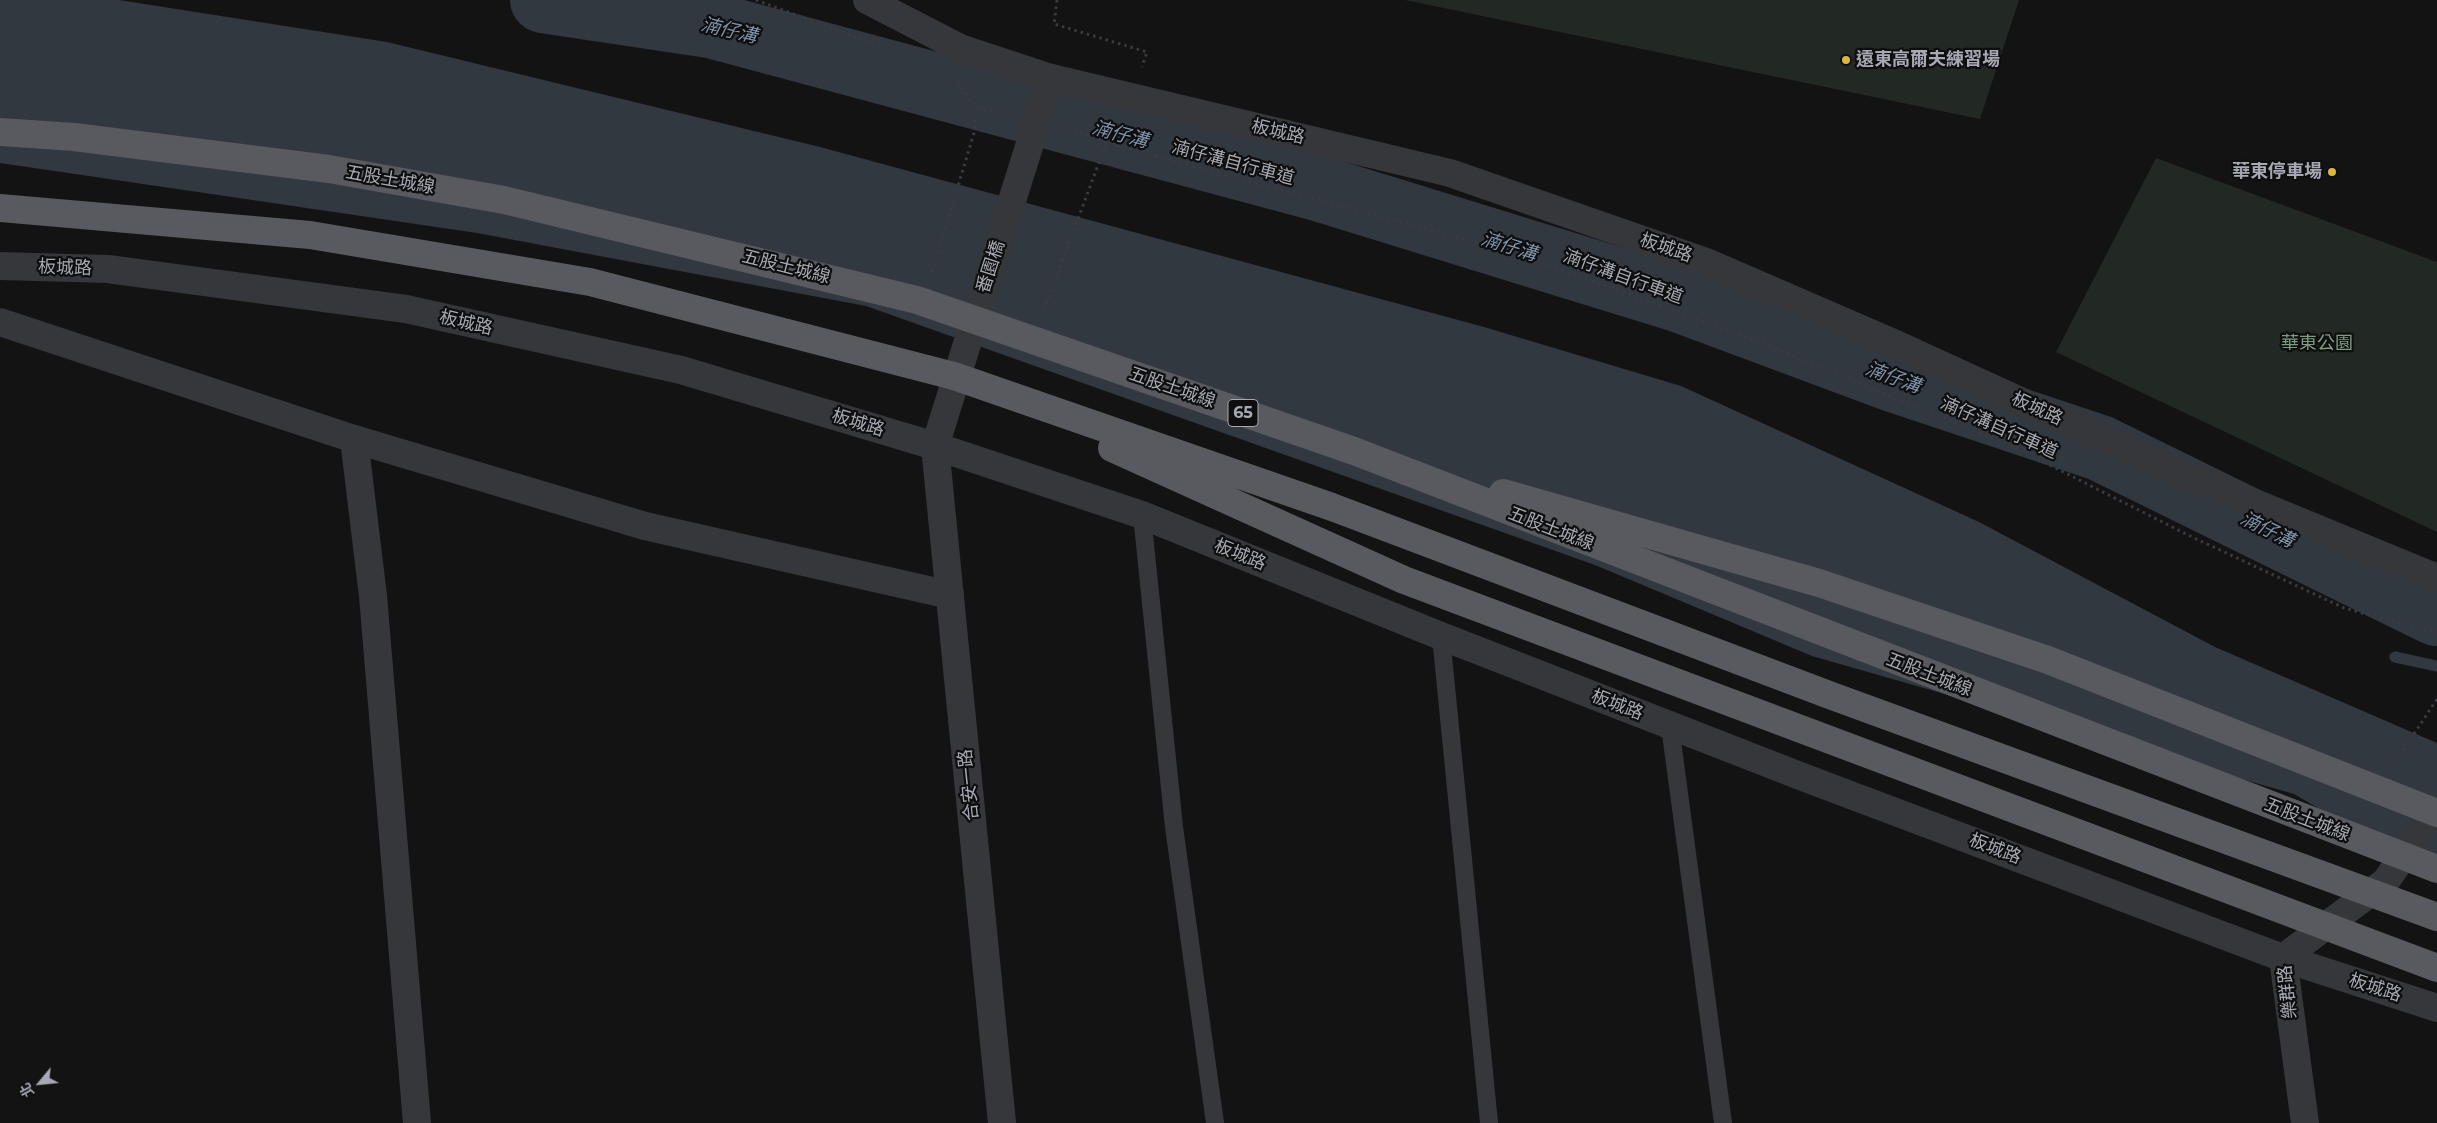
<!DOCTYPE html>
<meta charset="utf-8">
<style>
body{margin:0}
#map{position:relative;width:2437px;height:1123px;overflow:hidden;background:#131314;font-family:Montserrat,"Noto Sans TC",sans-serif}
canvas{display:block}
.north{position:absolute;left:15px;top:1058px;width:50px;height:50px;-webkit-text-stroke:4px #0e0e0f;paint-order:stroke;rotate:242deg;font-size:14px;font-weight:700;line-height:20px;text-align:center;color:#a6a9b3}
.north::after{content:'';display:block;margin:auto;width:18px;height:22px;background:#a6a9b3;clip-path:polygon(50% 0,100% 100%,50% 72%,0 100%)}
</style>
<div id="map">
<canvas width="2437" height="1123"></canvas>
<div class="north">北</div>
</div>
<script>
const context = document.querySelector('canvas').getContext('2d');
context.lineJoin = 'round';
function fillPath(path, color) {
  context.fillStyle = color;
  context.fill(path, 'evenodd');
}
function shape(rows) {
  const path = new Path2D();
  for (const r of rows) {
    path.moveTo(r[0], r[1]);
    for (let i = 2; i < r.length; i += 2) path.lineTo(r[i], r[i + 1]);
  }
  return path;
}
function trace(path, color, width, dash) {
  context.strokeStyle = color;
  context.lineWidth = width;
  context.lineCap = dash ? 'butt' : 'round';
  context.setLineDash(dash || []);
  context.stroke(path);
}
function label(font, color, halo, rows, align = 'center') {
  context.font = font + ' Montserrat,"Noto Sans TC",sans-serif';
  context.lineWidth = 4.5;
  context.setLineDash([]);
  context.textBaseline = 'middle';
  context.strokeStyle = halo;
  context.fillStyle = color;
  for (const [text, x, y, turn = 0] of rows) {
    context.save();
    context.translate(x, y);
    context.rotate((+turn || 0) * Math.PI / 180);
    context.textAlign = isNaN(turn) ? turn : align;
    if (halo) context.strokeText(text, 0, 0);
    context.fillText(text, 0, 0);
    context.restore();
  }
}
fillPath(shape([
 [1405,0,2019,0,1980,119],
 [2156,158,2437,262,2437,532,2056,352]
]), '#222823');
fillPath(shape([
 [0,0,119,0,387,42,820,147,1484,327,1681,386,1979,522,2215,647,2437,743,2437,878,2294,794,1812,656,1595,565,866,306,477,233,0,163]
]), '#32383f');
trace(shape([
 [2395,657,2437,666]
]), '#32383f', 11);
trace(shape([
 [543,0,710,25,1321,189,1681,300,1896,380,2100,448,2436,613]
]), '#32383f', 66);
trace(shape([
 [756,0,879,46],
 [1057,0,1054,24,1147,52,1142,67],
 [958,82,976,108,1006,113],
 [1068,128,1133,150,1516,253,1765,344,2016,448,2188,535,2344,608,2437,633],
 [932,272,974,133,976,108],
 [1044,310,1107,141,1121,129],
 [2396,761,2437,699]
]), '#3a3b40', 3, [2.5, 4]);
trace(shape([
 [1142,515,1174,827,1215,1123],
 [1441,636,1489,1123],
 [1670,726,1723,1123]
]), '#36373b', 18);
trace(shape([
 [354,439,373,596,417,1123],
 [1002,1123,935,446,1038,118,1048,77],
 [2305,1123,2283,958,2386,881,2437,807]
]), '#36373b', 28);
trace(shape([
 [867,0,960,48,1048,77,1450,173,1709,263,1896,344,2136,454,2437,578],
 [0,266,108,269,406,309,681,370,935,446,1142,515,1441,636,1808,779,2283,958,2437,1008],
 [0,322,354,439,645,526,950,595]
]), '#36373b', 28);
trace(shape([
 [0,132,74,137,329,169,504,200,917,300,1354,451,2437,869],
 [0,208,310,235,590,282,954,376,1332,507,1832,696,2437,917],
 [1112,448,1404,580,2437,968],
 [1503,493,1819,583,2048,660,2437,813]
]), '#595a60', 28);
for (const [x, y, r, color] of [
 [1846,60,5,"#ddb642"],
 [2332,172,5,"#ddb642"]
]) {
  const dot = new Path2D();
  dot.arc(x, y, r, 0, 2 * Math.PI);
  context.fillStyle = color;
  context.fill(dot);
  trace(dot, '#0e0e0f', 2);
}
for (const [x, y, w] of [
 [1243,413,30]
]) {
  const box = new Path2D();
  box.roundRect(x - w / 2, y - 13.5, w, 27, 4);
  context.fillStyle = '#0e0e0f';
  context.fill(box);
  trace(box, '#a6a9b3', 1);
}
label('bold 16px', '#a6a9b3', null, [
 ["65",1243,413]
]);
label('bold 18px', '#a6a9b3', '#0e0e0f', [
 ["遠東高爾夫練習場",1856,60],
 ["華東停車場",2322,172,"right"]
], 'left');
label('18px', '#a6a9b3', '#0e0e0f', [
 ["板城路",1278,132,13],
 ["湳仔溝自行車道",1233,163,15],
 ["五股土城線",390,180,10],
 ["板城路",1666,248,19],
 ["五股土城線",786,267,14],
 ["番園橋",991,267,-72],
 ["板城路",65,268,2],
 ["湳仔溝自行車道",1623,277,20],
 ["板城路",466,323,13],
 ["五股土城線",1172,388,19],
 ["板城路",2037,409,25],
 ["板城路",858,423,17],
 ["湳仔溝自行車道",1999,428,24],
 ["五股土城線",1551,529,21],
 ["板城路",1240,555,22],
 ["五股土城線",1929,675,21],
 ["板城路",1617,705,21],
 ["合安一路",969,785,-96],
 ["五股土城線",2307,820,21],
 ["板城路",1995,849,21],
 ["板城路",2375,988,18],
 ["樂群路",2288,992,-96]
]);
label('18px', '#7f9c83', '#0e0e0f', [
 ["華東公園",2317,344]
]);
label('italic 19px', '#8093ab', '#0e0e0f', [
 ["湳仔溝",729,31,13],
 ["湳仔溝",1120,135,15],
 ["湳仔溝",1509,247,17],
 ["湳仔溝",1893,378,20],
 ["湳仔溝",2267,530,26]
]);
</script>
